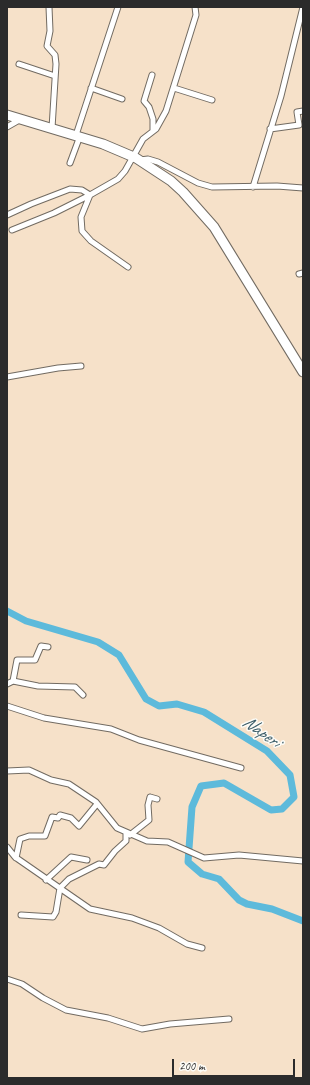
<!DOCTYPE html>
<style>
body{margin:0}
#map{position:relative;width:310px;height:1085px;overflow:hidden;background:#f6e1c9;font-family:Caveat,sans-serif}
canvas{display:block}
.frame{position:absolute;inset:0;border:8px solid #2b2b2b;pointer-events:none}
.scale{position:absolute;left:172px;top:1059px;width:123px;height:18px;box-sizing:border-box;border:2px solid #2b2b2b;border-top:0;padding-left:5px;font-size:12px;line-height:14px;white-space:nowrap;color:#2b2b2b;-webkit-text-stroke:3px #fdfcf7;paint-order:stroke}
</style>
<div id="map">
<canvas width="310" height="1085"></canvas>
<div class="frame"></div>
<div class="scale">200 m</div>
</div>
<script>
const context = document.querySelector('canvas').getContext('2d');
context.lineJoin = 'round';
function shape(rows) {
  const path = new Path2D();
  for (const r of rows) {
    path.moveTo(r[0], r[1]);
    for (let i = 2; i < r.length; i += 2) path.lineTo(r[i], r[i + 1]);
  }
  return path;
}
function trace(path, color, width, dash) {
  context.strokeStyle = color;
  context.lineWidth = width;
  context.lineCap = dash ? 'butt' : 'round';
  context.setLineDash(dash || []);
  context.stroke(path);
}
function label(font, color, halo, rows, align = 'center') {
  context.font = font + ' Caveat,sans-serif';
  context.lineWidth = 3;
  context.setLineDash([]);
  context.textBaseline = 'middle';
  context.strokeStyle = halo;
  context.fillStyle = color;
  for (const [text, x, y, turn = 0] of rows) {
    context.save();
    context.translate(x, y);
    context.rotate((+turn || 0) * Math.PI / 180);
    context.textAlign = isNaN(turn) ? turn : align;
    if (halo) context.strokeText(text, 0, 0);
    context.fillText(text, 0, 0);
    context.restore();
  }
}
trace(shape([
 [220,7,237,7]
]), '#5dbadb', 1);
trace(shape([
 [7,611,26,621,98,642,119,655,146,699,159,706,177,704,204,712,267,751,290,775,294,797,282,809,271,810,224,783,201,786,192,807,188,862,202,874,219,879,239,900,247,904,272,909,303,921]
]), '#5dbadb', 7);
const street = shape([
 [49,7,50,31,47,46,55,55,56,64,52,128],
 [19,64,55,76],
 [152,75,144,101,149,107,153,119,153,130],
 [91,88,122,99],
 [174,88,212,100],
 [7,127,21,119],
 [270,129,299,125,297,112,303,111],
 [76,135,118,7],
 [140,160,148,159,158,162,198,183,212,187,277,186,303,188],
 [70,163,80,136],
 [253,187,281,96,303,7],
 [90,195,81,217,82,231,91,241,128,267],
 [7,215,31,204,70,189,82,190,90,195,118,179,125,171,143,139,156,129,166,111,196,15,195,7],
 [12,230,54,213,90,195],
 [299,274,303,273],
 [7,377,58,368,81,366],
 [13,681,17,660,35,660,41,646,48,647],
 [7,684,13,681,38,686,75,687,83,695],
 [7,706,44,718,111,729,139,740,241,768],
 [7,771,29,770,51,780,69,784,96,802,117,828,147,841,168,842,204,858,239,855,303,861],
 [130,835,149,820,148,805,150,797,157,799],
 [7,847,15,857,90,909,132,918,159,928,187,944,202,948],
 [16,858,20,839,29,836,45,836,52,817,58,818,60,815,71,818,79,826,97,804],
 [46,880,71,857,87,860],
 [21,915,53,917,56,912,60,888,69,879,99,864,104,865,115,851,126,841,126,833],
 [7,979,22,984,43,998,66,1010,108,1018,142,1029,170,1024,229,1019]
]);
const highway = shape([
 [7,115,103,144,136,158,171,181,183,192,214,227,303,372]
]);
trace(street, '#726b62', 7);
trace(highway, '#726b62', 11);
trace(street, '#fff', 5);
trace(highway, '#fff', 9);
label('italic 18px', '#3c5d69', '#fdfcf7', [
 ["Naperi",261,732,35]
]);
</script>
